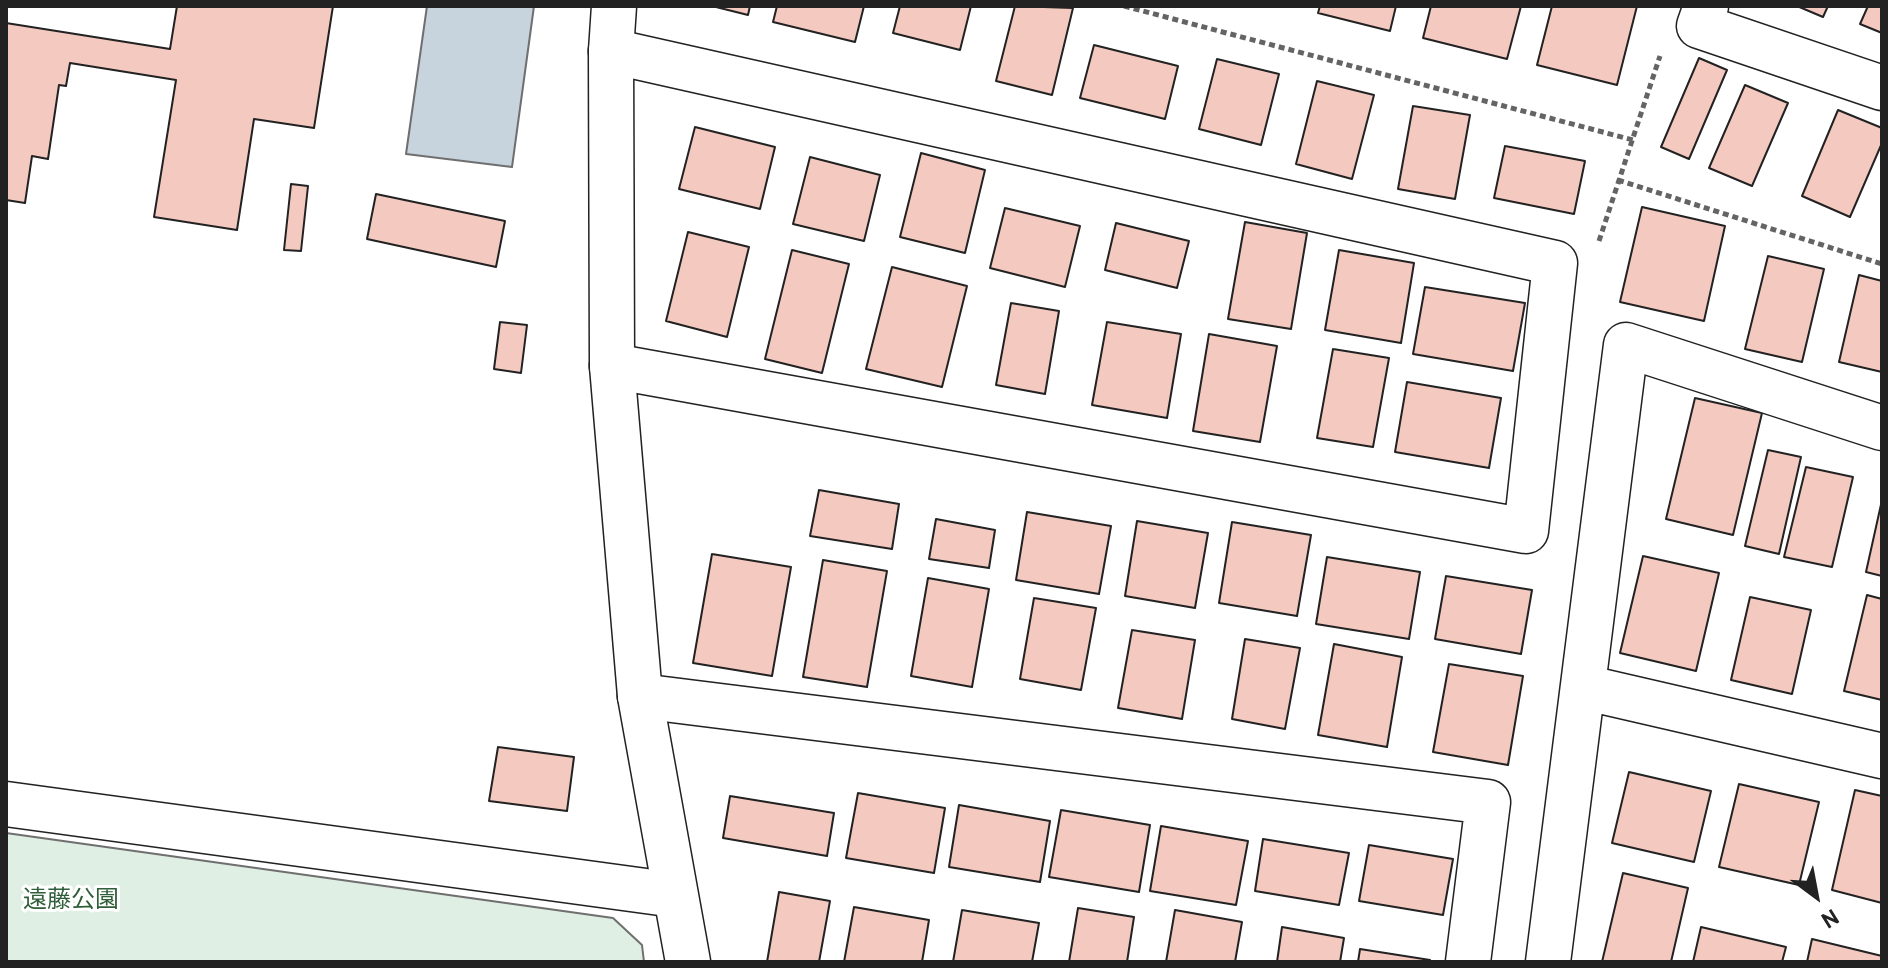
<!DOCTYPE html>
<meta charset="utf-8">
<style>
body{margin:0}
#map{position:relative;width:1888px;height:968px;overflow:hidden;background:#fff;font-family:Overpass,sans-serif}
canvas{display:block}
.frame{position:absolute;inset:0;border:8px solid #222;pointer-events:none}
.north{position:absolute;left:1776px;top:856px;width:80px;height:80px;-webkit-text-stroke:6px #fff;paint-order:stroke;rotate:148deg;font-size:22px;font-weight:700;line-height:32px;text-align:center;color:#222}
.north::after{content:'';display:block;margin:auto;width:28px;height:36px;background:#222;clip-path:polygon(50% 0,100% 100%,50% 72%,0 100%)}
</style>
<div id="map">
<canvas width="1888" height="968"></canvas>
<div class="frame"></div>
<div class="north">N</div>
</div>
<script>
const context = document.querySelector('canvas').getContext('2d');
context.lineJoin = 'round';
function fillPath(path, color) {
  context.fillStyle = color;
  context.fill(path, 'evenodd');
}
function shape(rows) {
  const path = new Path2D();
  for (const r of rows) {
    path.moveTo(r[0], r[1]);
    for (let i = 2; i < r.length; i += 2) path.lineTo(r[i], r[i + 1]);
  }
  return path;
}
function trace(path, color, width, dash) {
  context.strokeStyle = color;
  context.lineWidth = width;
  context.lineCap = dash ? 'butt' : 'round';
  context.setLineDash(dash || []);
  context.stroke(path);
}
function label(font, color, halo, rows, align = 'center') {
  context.font = font + ' Overpass,"Noto Sans JP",sans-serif';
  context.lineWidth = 6;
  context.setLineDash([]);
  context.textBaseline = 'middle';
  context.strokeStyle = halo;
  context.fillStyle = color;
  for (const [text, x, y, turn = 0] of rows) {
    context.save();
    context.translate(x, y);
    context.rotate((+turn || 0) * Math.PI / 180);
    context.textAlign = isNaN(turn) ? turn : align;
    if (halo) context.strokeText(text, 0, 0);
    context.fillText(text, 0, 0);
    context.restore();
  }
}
const green = shape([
 [6,833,613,918,642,945,644,962,6,962,6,833]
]);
fillPath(green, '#e0efe3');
trace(green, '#6f6f6f', 2);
const water = shape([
 [427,6,534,6,512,167,406,154,427,6]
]);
fillPath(water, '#c7d3dd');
trace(water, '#6f6f6f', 2);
const building = shape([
 [177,6,333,6,314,128,254,119,237,230,154,217,176,80,70,63,66,86,59,85,48,159,32,156,25,203,6,200,6,23,170,49,177,6],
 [712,6,750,6,748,15,712,6],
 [777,6,864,6,855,42,773,22,777,6],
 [900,6,971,6,960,50,893,33,900,6],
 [1015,6,1073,8,1052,95,996,81,1015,6],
 [1320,6,1396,6,1390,31,1318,13,1320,6],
 [1431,6,1521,6,1507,59,1423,38,1431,6],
 [1552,6,1637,6,1617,85,1537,65,1552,6],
 [1797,6,1828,6,1823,17,1797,6],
 [1868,6,1882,6,1882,33,1860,24,1868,6],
 [1094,45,1178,66,1165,119,1080,98,1094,45],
 [1699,58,1727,70,1689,159,1661,147,1699,58],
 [1217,59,1279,74,1261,145,1199,129,1217,59],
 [1317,81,1374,95,1352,179,1296,164,1317,81],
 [1745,85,1788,103,1752,186,1709,168,1745,85],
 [1413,106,1470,115,1455,199,1398,189,1413,106],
 [1838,110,1882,128,1882,143,1850,217,1802,196,1838,110],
 [695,127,775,147,760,209,679,189,695,127],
 [1505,146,1585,161,1574,214,1494,198,1505,146],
 [921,153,985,170,965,253,900,237,921,153],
 [810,157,880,175,864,241,793,224,810,157],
 [291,184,308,186,301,251,284,250,291,184],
 [376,194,505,221,496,267,367,239,376,194],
 [1642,207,1725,226,1704,321,1620,302,1642,207],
 [1005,208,1080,226,1065,287,990,268,1005,208],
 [1245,222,1307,233,1291,329,1228,319,1245,222],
 [1116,223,1189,241,1177,288,1105,270,1116,223],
 [688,232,749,247,727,337,666,321,688,232],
 [792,250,849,264,822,373,765,359,792,250],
 [1339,250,1414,263,1401,343,1325,330,1339,250],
 [1768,256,1824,269,1802,362,1745,349,1768,256],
 [892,267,967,286,942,387,866,369,892,267],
 [1859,275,1882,281,1882,372,1839,362,1859,275],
 [1425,287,1525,303,1513,371,1413,354,1425,287],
 [1011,303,1059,311,1045,394,996,385,1011,303],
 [500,322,527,325,521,373,494,369,500,322],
 [1107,322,1181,334,1167,418,1092,405,1107,322],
 [1209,334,1277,346,1260,442,1193,431,1209,334],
 [1333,349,1389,358,1373,447,1317,438,1333,349],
 [1407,382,1501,398,1489,468,1395,452,1407,382],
 [1695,398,1762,413,1733,535,1666,519,1695,398],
 [1768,450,1801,457,1779,554,1745,546,1768,450],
 [1806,467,1853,477,1832,567,1784,557,1806,467],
 [819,490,899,504,892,549,810,536,819,490],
 [1882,500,1882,576,1866,572,1882,500],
 [1027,512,1111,526,1099,594,1016,580,1027,512],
 [936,519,995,530,989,568,929,559,936,519],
 [1137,521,1208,533,1195,608,1125,596,1137,521],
 [1232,522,1311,535,1297,616,1219,603,1232,522],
 [712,554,791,567,772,676,693,663,712,554],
 [1643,556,1719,573,1696,671,1620,653,1643,556],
 [1327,557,1420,572,1409,639,1316,624,1327,557],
 [823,560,887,571,867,687,803,677,823,560],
 [1446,576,1532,590,1521,654,1435,639,1446,576],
 [928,578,989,589,972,687,911,676,928,578],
 [1867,595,1882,599,1882,700,1844,691,1867,595],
 [1750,597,1811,610,1792,694,1731,680,1750,597],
 [1034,598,1096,608,1081,690,1020,679,1034,598],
 [1132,630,1195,640,1182,719,1118,708,1132,630],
 [1245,639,1300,648,1285,729,1232,719,1245,639],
 [1334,644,1402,657,1387,747,1318,735,1334,644],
 [1449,664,1523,676,1508,765,1433,752,1449,664],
 [498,747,574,757,567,811,489,801,498,747],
 [1629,772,1711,791,1694,862,1612,843,1629,772],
 [1739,784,1819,802,1799,885,1719,867,1739,784],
 [1855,790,1882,796,1882,903,1832,890,1855,790],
 [858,793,945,808,934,873,846,858,858,793],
 [730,796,834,813,827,856,723,838,730,796],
 [959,805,1050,821,1040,882,949,867,959,805],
 [1061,810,1150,825,1139,892,1049,877,1061,810],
 [1161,826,1248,841,1236,905,1150,891,1161,826],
 [1263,839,1349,853,1339,905,1255,891,1263,839],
 [1369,845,1453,859,1443,915,1359,901,1369,845],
 [1623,873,1688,888,1671,962,1602,962,1623,873],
 [779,892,830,901,819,962,767,962,779,892],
 [854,907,929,920,922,962,844,962,854,907],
 [1078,908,1134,917,1127,962,1069,962,1078,908],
 [962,910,1039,923,1032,962,953,962,962,910],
 [1175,910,1242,922,1235,962,1166,962,1175,910],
 [1282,927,1344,938,1340,962,1277,962,1282,927],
 [1701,927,1786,947,1782,962,1693,962,1701,927],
 [1812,939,1882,956,1882,962,1807,962,1812,939],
 [1360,949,1430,960,1430,962,1358,962,1360,949]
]);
fillPath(building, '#f3c9c0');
trace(building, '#222', 2);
const minor = shape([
 [1706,6,1699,26,1882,88],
 [611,51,1555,263,1526,531,612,366],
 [1583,687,1882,756],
 [640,696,1488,802,1468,962],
 [6,804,675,895],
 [1548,962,1626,345,1882,428]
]);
const tertiary = shape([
 [614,6,611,51,612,366,640,696,688,962]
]);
trace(minor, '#222', 47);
trace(tertiary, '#222', 47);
trace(shape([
 [1124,6,1633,140],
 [1618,180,1882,264],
 [1599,241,1660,56]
]), '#646464', 5, [6, 4]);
trace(minor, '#fff', 44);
trace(tertiary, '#fff', 44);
label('24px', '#2f5e38', '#fff', [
 ["遠藤公園",71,902]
]);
</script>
